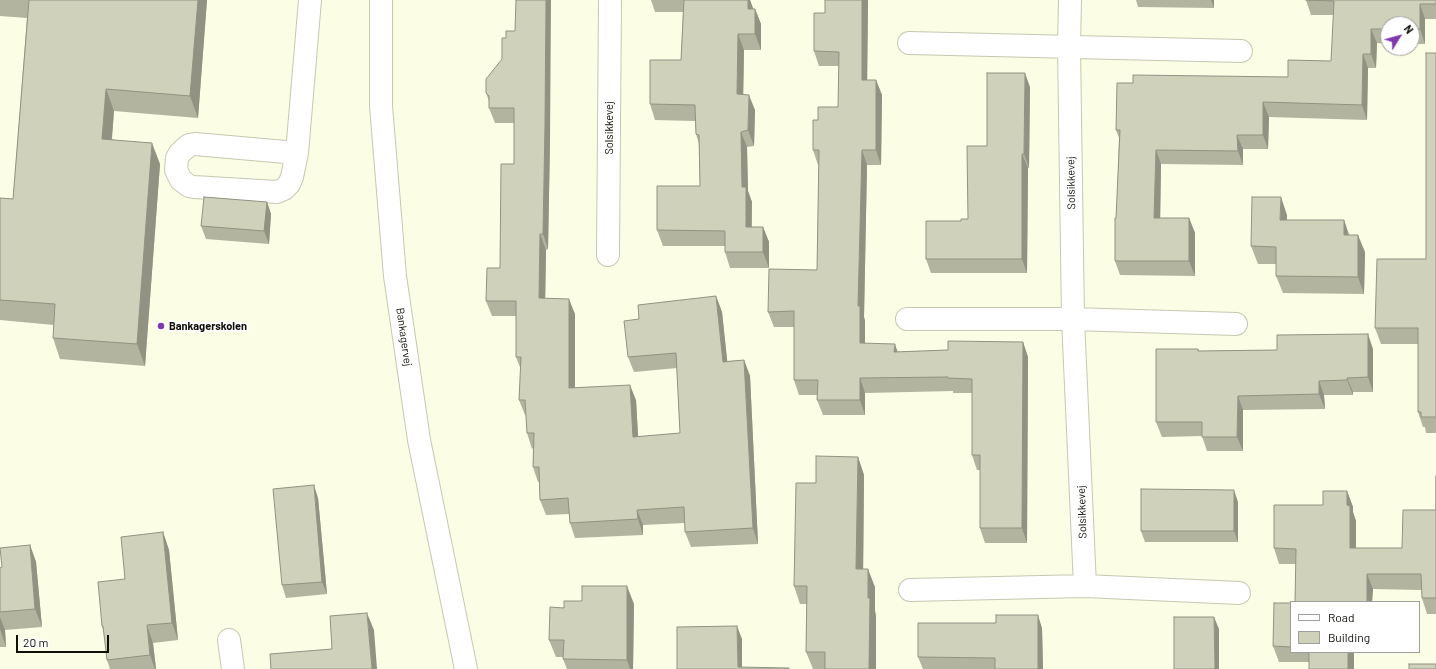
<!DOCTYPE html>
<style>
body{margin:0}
#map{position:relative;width:1436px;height:669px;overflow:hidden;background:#fbfde5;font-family:Barlow,sans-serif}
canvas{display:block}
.legend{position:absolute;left:1290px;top:601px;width:130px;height:52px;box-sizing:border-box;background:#fff;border:1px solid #9f9f9c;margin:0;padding:5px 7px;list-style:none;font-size:12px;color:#0f1008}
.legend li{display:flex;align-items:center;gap:8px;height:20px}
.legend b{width:20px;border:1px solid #9f9f9c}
.north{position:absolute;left:1380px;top:16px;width:40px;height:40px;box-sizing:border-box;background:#fff;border:1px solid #9f9f9c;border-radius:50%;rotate:53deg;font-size:11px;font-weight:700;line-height:16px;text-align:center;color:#0f1008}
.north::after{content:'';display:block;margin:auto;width:14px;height:18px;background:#7f39ad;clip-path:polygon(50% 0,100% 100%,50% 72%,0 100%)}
.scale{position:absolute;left:16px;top:635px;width:93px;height:18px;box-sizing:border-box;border:2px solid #0f1008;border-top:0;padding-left:5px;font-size:12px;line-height:14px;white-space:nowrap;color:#0f1008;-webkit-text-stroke:3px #fff;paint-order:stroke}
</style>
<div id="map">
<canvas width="1436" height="669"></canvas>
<ul class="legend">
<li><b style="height:5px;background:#fff"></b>Road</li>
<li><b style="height:11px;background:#cfd1ba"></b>Building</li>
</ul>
<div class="north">N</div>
<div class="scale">20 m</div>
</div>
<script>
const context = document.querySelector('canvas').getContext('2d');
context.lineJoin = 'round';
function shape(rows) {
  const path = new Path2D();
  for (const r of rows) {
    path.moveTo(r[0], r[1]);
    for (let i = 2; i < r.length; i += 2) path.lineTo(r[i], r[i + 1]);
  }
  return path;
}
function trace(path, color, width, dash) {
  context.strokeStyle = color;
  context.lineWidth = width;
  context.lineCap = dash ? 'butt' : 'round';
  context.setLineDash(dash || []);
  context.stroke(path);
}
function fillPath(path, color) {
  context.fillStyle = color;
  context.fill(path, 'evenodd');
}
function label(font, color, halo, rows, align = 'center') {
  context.font = font + ' Barlow,sans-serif';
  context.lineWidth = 4;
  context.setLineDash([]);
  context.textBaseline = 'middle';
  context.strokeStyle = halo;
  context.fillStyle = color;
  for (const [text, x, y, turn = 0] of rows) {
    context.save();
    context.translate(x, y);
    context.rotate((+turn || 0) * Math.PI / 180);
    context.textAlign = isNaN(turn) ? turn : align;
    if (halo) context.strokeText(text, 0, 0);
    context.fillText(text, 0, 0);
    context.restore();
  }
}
const minor = shape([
 [381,0,381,106,395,276,419,440,466,669],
 [1070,0,1069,47,1073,319,1085,586],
 [909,43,1241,51],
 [297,153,195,144,189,145,180,153,177,158,176,170,181,180,189,186,194,187,277,192,284,189,289,184,292,177,297,153,310,0],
 [608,255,610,0],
 [907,319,1073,319,1236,324],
 [910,590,1085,586,1239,593],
 [229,640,233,669]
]);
trace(minor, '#c6c8b1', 24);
trace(minor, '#fff', 22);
fillPath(shape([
 [0,0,207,0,198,118,114,111,112,139,160,164,145,366,60,359,53,338,54,325,0,320,0,198,13,199,27,18,0,16],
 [651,0,750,0,753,9,755,9,761,24,761,50,744,50,743,95,755,110,754,146,747,147,748,191,752,202,752,227,763,227,769,242,769,268,730,268,725,252,725,246,663,246,657,230,700,186,699,144,696,134,695,121,655,120,650,104,681,60,683,12,655,12],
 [825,0,868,0,867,80,876,80,882,95,881,165,867,165,864,317,865,321,865,343,897,352,948,350,1023,342,1028,357,1027,543,985,543,980,528,980,470,977,470,972,455,972,393,953,393,953,391,865,393,865,415,823,415,817,400,817,395,799,395,794,380,794,327,774,327,768,312,817,270,819,165,818,165,813,150,818,120,838,107,839,66,819,66,814,51,825,13],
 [1136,0,1214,0,1214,8,1138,7],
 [1306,0,1436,0,1436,19,1425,19,1425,44,1412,44,1412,24,1388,24,1388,44,1377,43,1376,68,1368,68,1367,120,1269,117,1268,149,1243,149,1243,165,1161,164,1160,218,1189,218,1195,233,1195,276,1120,275,1115,261,1119,138,1116,130,1133,83,1288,77,1331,61,1334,15,1311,15],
 [515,31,550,141,548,249,546,250,545,298,575,314,575,388,636,400,638,437,680,433,677,368,634,372,628,357,639,319,716,296,722,312,727,361,744,360,750,376,758,544,691,547,685,532,685,523,643,525,643,535,575,538,570,523,569,514,546,515,540,500,539,482,538,482,533,467,533,448,532,449,527,433,526,415,525,415,519,400,521,370,516,357,516,316,492,316,486,301,500,268,514,164,514,123,495,123,489,108,489,101,486,93,502,59,506,38],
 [1436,53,1436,433,1426,433,1425,427,1423,427,1418,412,1418,344,1381,344,1375,328,1426,259],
 [1030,87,1029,168,1028,168,1027,273,931,273,926,259,961,221,968,219,987,146],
 [267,202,271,214,269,244,206,239,201,226],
 [1287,215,1287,220,1344,220,1349,235,1365,252,1364,294,1283,293,1276,276,1276,264,1258,264,1251,246],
 [1198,349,1199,351,1373,349,1373,392,1353,392,1353,395,1324,395,1325,409,1243,410,1243,451,1207,451,1202,436,1162,437,1156,422],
 [858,457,864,475,863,569,875,587,875,611,876,616,876,669,813,669,806,652,807,604,800,604,794,586,816,483],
 [1436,476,1436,614,1427,614,1422,598,1422,590,1373,589,1372,602,1295,602,1296,564,1279,564,1274,548,1323,505,1347,491,1353,507,1353,512,1356,521,1356,548,1402,548,1436,510],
 [318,498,327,594,286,598,282,585],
 [1238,502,1238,542,1145,542,1141,531],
 [163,532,169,550,178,640,153,643,156,669,110,669,107,660,104,633,102,626,125,579],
 [30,545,36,562,42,627,5,630,6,647,0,647,0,568,2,567],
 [1291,603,1291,652,1354,652,1354,669,1309,662,1279,662,1273,646],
 [634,604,633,669,567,669,563,659,563,657,556,657,549,640,564,608],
 [1042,628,1043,669,923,669,918,657]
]), '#b2b4a0');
fillPath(shape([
 [198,0,207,0,198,118,190,96],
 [546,0,551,0,550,141,548,249,543,234],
 [748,0,750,0,753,8,754,24,748,9],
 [862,0,868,0,867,95,862,80],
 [1211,0,1214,0,1214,8],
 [1420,4,1425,19,1425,44,1420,29],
 [755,9,761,24,761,50,755,34],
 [1371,29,1377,43,1376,68,1371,54],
 [738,34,744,50,743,110,737,94],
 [1363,54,1368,68,1367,120,1362,105],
 [1025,73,1030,87,1029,168,1024,154],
 [876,80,882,95,881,165,876,150],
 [106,89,114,111,110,160,102,139],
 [749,95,755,110,754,146,748,130],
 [1263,102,1269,117,1268,149,1263,135],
 [741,132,747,147,748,191,752,202,751,242,746,227,742,187],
 [1237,135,1243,149,1243,165,1238,151],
 [152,143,160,164,145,366,137,344],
 [862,150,867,165,864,317,865,321,865,358,860,343,858,306],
 [1156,150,1161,164,1160,232,1154,218],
 [1022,154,1028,168,1027,273,1022,259],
 [1281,197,1287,215,1287,237,1280,220],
 [267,202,271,214,269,244,264,231],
 [1189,218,1195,233,1195,276,1189,261],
 [1344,220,1350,238,1344,235],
 [763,227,769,242,769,268,763,252],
 [540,234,546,250,545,314,539,298],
 [1358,235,1365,252,1364,294,1358,277],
 [716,296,722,312,729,377,723,362],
 [569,299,575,314,575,403,569,388],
 [1368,334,1373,349,1373,392,1368,377],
 [1023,342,1028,357,1027,543,1022,528],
 [895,344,900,359,894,352],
 [744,360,750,376,758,544,753,528],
 [860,378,865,393,865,415,860,400],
 [1347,378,1353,392,1353,395,1347,380],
 [1319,381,1324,395,1325,409,1319,394],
 [630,385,636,400,639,452,633,437],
 [1238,396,1243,410,1243,451,1237,437],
 [858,457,864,475,863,587,856,569],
 [314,485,318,498,327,594,322,582],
 [1234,490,1238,502,1238,542,1234,531],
 [1347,491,1353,507,1353,512,1356,521,1356,563,1350,548,1347,505],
 [637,510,643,525,643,535,638,519],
 [163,532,169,550,178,640,172,623],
 [30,545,36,562,42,627,35,609],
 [868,569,875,587,875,611,876,616,876,669,869,669],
 [1367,574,1373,589,1372,602,1367,602],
 [627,586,634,604,633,669,630,669,627,660],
 [367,613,374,630,377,669,372,669],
 [1038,615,1042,628,1043,669,1038,669],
 [0,617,5,630,6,647,0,629],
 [1214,617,1219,629,1219,669,1215,669],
 [147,625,153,643,156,669,155,669,150,655],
 [737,626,742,639,742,669,738,667],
 [1348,652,1354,652,1354,669,1348,669]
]), '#919282');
const building = shape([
 [29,0,198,0,190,96,106,89,102,139,152,143,137,344,53,338,55,304,0,300,0,198,13,199,29,0],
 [516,0,546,0,545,125,543,234,540,234,539,298,569,299,569,388,630,385,633,437,680,433,676,353,628,357,624,321,639,319,638,305,716,296,723,362,744,360,753,528,685,532,684,507,637,510,638,519,570,523,568,498,540,500,539,467,533,467,534,433,527,433,525,400,519,400,521,357,516,357,516,301,486,301,487,268,500,268,501,164,514,164,514,108,489,108,489,96,486,93,486,79,502,59,502,38,506,38,506,31,515,31,516,0],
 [684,0,748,0,748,9,755,9,755,34,738,34,737,94,749,95,748,130,741,132,742,187,746,187,746,227,763,227,763,252,725,252,725,231,657,230,657,186,700,186,699,135,696,134,695,105,650,104,650,60,681,60,684,0],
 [825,0,862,0,862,80,876,80,876,150,862,150,858,306,860,306,860,343,895,344,894,352,948,350,948,341,1023,342,1022,528,980,528,980,455,972,455,972,379,948,378,948,377,860,378,860,400,817,400,818,380,794,380,794,311,768,312,769,269,817,270,819,150,813,150,813,120,818,120,818,107,838,107,839,52,814,51,814,13,825,13,825,0],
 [1306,0,1436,0,1436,4,1420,4,1420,29,1412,29,1412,24,1388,24,1388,29,1371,29,1371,54,1363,54,1362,105,1263,102,1263,135,1237,135,1238,151,1156,150,1154,218,1189,218,1189,261,1115,261,1115,218,1116,218,1120,130,1116,130,1117,83,1133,83,1133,75,1288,77,1288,60,1331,61,1334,1,1306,0],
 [1426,53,1436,53,1436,417,1421,417,1421,412,1418,412,1418,328,1375,328,1377,259,1426,259,1426,53],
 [987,73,1025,73,1024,154,1022,154,1022,259,926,259,926,221,961,221,961,219,968,219,967,146,987,146,987,73],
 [204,197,267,202,264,231,201,226,204,197],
 [1252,197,1281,197,1280,220,1344,220,1344,235,1358,235,1358,277,1276,276,1276,247,1251,246,1252,197],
 [1368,334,1368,377,1347,378,1347,380,1319,381,1319,394,1238,396,1237,437,1202,437,1202,422,1156,422,1156,349,1198,349,1198,351,1277,350,1277,335,1368,334],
 [816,456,858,457,856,569,868,569,868,598,870,598,869,669,825,669,825,652,806,652,807,586,794,586,796,483,816,483,816,456],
 [1436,476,1436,598,1422,598,1421,574,1367,574,1367,602,1295,602,1296,549,1274,548,1274,505,1323,505,1323,491,1347,491,1347,505,1350,506,1350,548,1402,548,1403,510,1436,510,1436,476],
 [314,485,322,582,282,585,273,489,314,485],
 [1141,489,1234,490,1234,531,1141,531,1141,489],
 [163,532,172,623,147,625,150,655,107,660,103,626,102,626,98,582,125,579,121,537,163,532],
 [30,545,35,609,0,612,0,568,2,567,0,548,30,545],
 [582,586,627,586,627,660,563,659,564,640,549,640,550,607,564,608,564,601,582,601,582,586],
 [1274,603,1291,603,1291,647,1273,646,1274,603],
 [367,613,372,669,271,669,270,654,332,649,330,616,367,613],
 [996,615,1038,615,1038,669,995,669,995,658,918,657,918,623,996,623,996,615],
 [1174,617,1214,617,1215,669,1174,669,1174,617],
 [737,626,738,667,789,668,789,669,677,669,677,627,737,626],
 [1309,652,1348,652,1348,669,1309,669,1309,652],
 [1409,664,1436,664,1436,669,1409,669,1409,664]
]);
fillPath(building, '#cfd1ba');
trace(building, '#919282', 1);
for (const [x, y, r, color] of [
 [161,326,4,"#7f39ad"]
]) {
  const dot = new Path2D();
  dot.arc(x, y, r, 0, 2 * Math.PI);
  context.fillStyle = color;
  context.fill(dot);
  trace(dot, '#fff', 1.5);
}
label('11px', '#0f1008', '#fff', [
 ["Solsikkevej",609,128,-90],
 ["Solsikkevej",1071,183,-91],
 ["Bankagervej",404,337,82],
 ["Solsikkevej",1082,512,-92]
]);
label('bold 11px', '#0f1008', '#fff', [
 ["Bankagerskolen",169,326]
], 'left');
</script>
